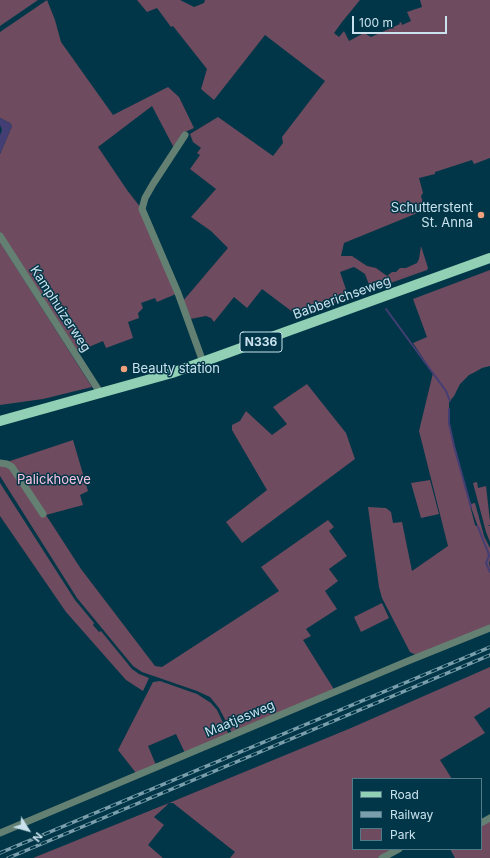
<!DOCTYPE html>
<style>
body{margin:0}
#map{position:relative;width:490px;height:858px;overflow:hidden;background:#003647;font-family:Inter,sans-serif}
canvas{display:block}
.legend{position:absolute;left:352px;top:778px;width:130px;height:72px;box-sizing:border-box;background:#003647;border:1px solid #517b89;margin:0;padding:5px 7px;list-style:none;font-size:12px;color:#cae2ed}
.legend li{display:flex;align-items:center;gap:8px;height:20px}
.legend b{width:20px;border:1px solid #517b89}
.north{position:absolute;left:8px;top:810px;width:40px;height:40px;-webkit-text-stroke:3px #003647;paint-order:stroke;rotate:127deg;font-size:11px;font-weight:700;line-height:16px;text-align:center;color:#cae2ed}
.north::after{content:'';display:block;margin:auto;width:14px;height:18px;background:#cae2ed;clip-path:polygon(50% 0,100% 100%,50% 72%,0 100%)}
.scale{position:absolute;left:352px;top:16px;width:95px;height:18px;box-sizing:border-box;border:2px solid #cae2ed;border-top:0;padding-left:5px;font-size:12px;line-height:14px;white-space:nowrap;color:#cae2ed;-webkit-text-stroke:3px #003647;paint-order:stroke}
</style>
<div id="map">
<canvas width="490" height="858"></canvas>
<ul class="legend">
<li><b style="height:5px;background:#91d0b5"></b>Road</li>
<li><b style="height:5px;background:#7a9eab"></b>Railway</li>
<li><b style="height:11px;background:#6f4b5f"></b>Park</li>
</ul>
<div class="north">N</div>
<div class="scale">100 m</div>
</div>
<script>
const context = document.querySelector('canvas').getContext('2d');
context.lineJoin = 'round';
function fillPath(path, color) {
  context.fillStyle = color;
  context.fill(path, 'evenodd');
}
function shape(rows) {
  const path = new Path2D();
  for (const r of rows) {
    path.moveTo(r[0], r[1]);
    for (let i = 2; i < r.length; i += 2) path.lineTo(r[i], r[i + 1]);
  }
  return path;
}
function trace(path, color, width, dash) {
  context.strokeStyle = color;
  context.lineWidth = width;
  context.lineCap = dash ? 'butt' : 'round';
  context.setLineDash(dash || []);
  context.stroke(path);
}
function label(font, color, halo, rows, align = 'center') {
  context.font = font + ' Inter,sans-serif';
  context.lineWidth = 3;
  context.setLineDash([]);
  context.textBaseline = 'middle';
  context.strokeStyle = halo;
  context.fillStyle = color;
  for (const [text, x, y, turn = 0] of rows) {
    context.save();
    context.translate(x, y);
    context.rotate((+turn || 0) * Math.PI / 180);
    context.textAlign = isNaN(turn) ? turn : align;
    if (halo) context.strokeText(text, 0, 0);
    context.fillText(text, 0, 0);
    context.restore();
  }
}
fillPath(shape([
 [0,0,38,0,0,26],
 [47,0,55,20,61,42,113,115,168,87,179,97,194,128,183,133,174,148,152,106,98,147,127,190,141,208,176,294,157,302,155,298,141,303,143,308,138,313,139,318,128,322,133,338,106,348,103,341,77,352,0,232,0,154,12,126,10,123,0,118,0,32],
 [137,0,180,0,194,7,204,3,205,0,360,0,342,22,334,33,339,37,344,31,349,41,364,33,371,37,400,24,399,23,401,22,402,25,411,21,407,12,422,7,420,0,490,0,490,158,474,164,472,160,435,172,435,174,419,178,423,193,421,196,424,207,415,214,344,243,341,256,352,256,367,266,376,268,387,276,392,272,396,272,400,268,406,268,417,263,419,259,421,246,428,268,427,270,371,290,365,274,359,270,354,267,340,272,349,298,298,316,262,289,247,308,234,297,214,322,211,318,206,316,190,319,183,301,228,248,211,231,191,217,216,189,190,169,200,155,197,153,201,148,193,142,190,134,218,117,273,156,283,143,282,137,325,81,265,35,214,100,201,89,207,69,173,26,171,27,157,8,147,12],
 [0,242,92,387,43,399,0,405],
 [490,270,490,366,482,368,475,372,469,375,460,384,454,396,449,402,449,423,475,525,478,527,470,504,475,503,484,536,490,548,490,560,489,563,490,567,490,626,416,655,410,652,382,598,379,587,368,507,386,508,391,512,393,523,402,522,412,571,448,546,419,431,433,373,413,343,427,337,413,299],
 [307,384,346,433,355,459,242,543,226,522,267,490,232,430,232,425,240,421,246,411,272,435,287,424,273,407],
 [73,440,88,491,80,495,83,505,46,515,81,569,155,666,162,667,279,591,261,567,328,520,334,527,329,531,347,556,329,569,338,581,325,591,337,609,306,629,311,636,303,640,335,691,232,733,219,708,210,697,197,691,142,672,133,666,77,598,0,476,0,466,7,462],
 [430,480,439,514,421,518,411,483],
 [477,482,478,488,486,486,490,521,490,525,488,525,490,526,490,542,486,532,473,483],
 [0,483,75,600,94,623,93,625,99,632,101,631,132,669,139,674,149,678,143,691,126,680,66,612,0,516],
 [382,603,389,618,361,632,354,617],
 [490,667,490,707,474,717,485,733,440,760,452,779,353,779,353,849,393,849,378,858,230,858,235,852,173,803,169,803,165,807,154,817,164,825,148,845,163,858,33,858,169,803,351,728],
 [160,681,197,694,211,703,217,710,229,735,185,753,176,734,148,746,156,765,136,773,118,750,153,682],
 [490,820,490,858,455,858,450,849,481,849,481,826]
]), '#6f4b5f');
fillPath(shape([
 [0,118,10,123,12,126,0,154,0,135,2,130,0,125]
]), '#433e73');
trace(shape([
 [386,309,446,391,450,401],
 [449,409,449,423,454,446,471,507],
 [478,527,488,552,489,556,486,563,490,572]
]), '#433e73', 2);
trace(shape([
 [185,135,153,184,145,198,142,209,178,293,203,362],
 [0,236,101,394],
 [0,463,7,464,12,467,43,514],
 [481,823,490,818],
 [0,833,408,661,490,628],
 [382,858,399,849]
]), '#638073', 7);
trace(shape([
 [0,421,172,373,490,258]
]), '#91d0b5', 10);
const rail = shape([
 [0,853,490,647],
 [8,858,490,655]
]);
trace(rail, '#7a9eab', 3.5);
trace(rail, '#003647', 2, [6]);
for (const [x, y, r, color] of [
 [481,215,4,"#f1a17c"],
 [124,369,4,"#f1a17c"]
]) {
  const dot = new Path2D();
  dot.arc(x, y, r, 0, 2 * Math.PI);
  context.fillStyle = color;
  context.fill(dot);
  trace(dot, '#003647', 1.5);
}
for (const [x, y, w] of [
 [261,342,42]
]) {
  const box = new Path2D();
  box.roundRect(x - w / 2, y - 10, w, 20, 3);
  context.fillStyle = '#003647';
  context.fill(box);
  trace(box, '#cae2ed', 1);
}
label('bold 12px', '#cae2ed', null, [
 ["N336",261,342]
]);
label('13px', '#cae2ed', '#003647', [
 ["Schutterstent",473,208],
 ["St. Anna",473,223],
 ["Beauty station",132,369,"left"]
], 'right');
label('13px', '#cae2ed', '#003647', [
 ["Babberichseweg",342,298,-20],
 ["Kamphuizerweg",60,309,57],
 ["Maatjesweg",240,719,-23]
]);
label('13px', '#fac4e0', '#003647', [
 ["Palickhoeve",54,480]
]);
</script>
